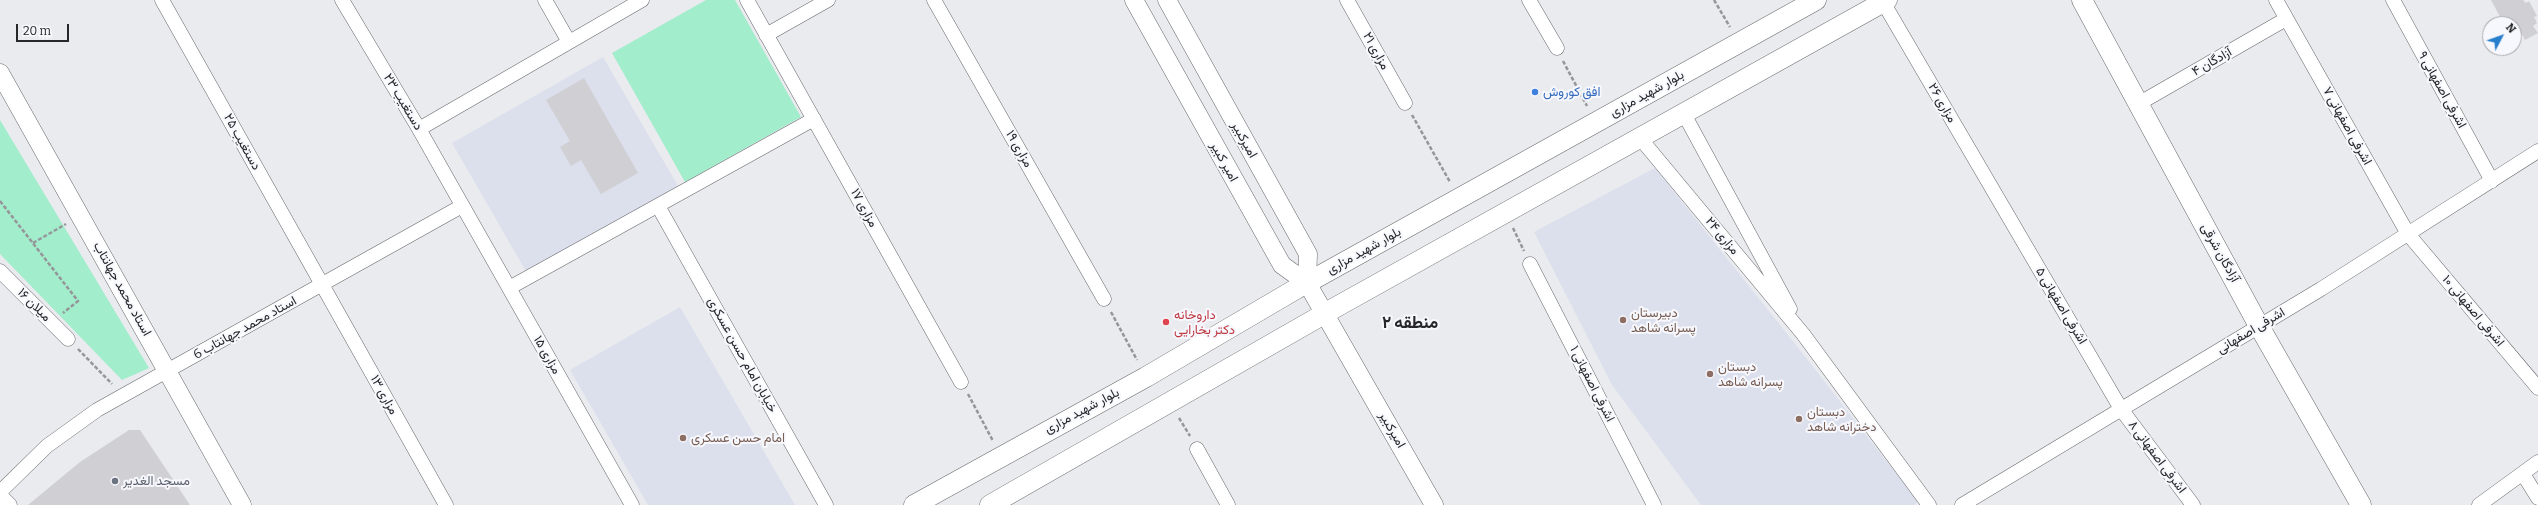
<!DOCTYPE html>
<meta charset="utf-8">
<style>
body{margin:0}
#map{position:relative;width:2538px;height:505px;overflow:hidden;background:#e9ebef;font-family:Bitter,serif}
canvas{display:block}
.north{position:absolute;left:2482px;top:16px;width:40px;height:40px;box-sizing:border-box;background:#f7f8fd;border:1px solid #a4a4a8;border-radius:50%;rotate:49deg;font-size:11px;font-weight:700;line-height:16px;text-align:center;color:#272729}
.north::after{content:'';display:block;margin:auto;width:14px;height:18px;background:#277fcc;clip-path:polygon(50% 0,100% 100%,50% 72%,0 100%)}
.scale{position:absolute;left:16px;top:24px;width:53px;height:18px;box-sizing:border-box;border:2px solid #272729;border-top:0;padding-left:5px;font-size:12px;line-height:14px;white-space:nowrap;color:#272729;-webkit-text-stroke:3px #f7f8fd;paint-order:stroke}
</style>
<div id="map">
<canvas width="2538" height="505"></canvas>
<div class="north">N</div>
<div class="scale">20 m</div>
</div>
<script>
const context = document.querySelector('canvas').getContext('2d');
context.lineJoin = 'round';
function fillPath(path, color) {
  context.fillStyle = color;
  context.fill(path, 'evenodd');
}
function shape(rows) {
  const path = new Path2D();
  for (const r of rows) {
    path.moveTo(r[0], r[1]);
    for (let i = 2; i < r.length; i += 2) path.lineTo(r[i], r[i + 1]);
  }
  return path;
}
function trace(path, color, width, dash) {
  context.strokeStyle = color;
  context.lineWidth = width;
  context.lineCap = dash ? 'butt' : 'round';
  context.setLineDash(dash || []);
  context.stroke(path);
}
function label(font, color, halo, rows, align = 'center') {
  context.font = font + ' Bitter,Vazirmatn,serif';
  context.lineWidth = 4;
  context.setLineDash([]);
  context.textBaseline = 'middle';
  context.strokeStyle = halo;
  context.fillStyle = color;
  for (const [text, x, y, turn = 0] of rows) {
    context.save();
    context.translate(x, y);
    context.rotate((+turn || 0) * Math.PI / 180);
    context.textAlign = isNaN(turn) ? turn : align;
    if (halo) context.strokeText(text, 0, 0);
    context.fillText(text, 0, 0);
    context.restore();
  }
}
fillPath(shape([
 [603,57,678,186,527,273,452,143],
 [1655,168,1811,364,1918,502,1914,505,1701,505,1612,385,1534,232],
 [680,307,795,505,648,505,570,370]
]), '#dce0ec');
fillPath(shape([
 [706,0,735,0,801,117,685,182,612,53],
 [0,120,149,368,122,380,0,254]
]), '#a2edcb');
fillPath(shape([
 [2491,0,2523,0,2526,3,2529,1,2537,16,2534,17,2537,23,2533,26,2538,33,2525,40,2522,34,2514,38,2514,24,2504,24],
 [584,78,638,173,601,194,581,160,571,166,560,147,570,141,546,100],
 [129,430,140,430,190,505,28,505,80,462]
]), '#d0cfd4');
const minor = shape([
 [162,0,446,505],
 [342,0,419,129,632,505],
 [545,0,569,42],
 [747,0,961,382],
 [934,0,1104,299],
 [1347,0,1405,103],
 [1529,0,1557,48],
 [2276,0,2408,234,2538,388],
 [2393,0,2492,181],
 [1883,2,2121,409,2193,505],
 [766,35,828,0],
 [2138,104,2286,19],
 [1684,114,1790,309],
 [419,129,642,0],
 [1640,138,1803,334,1929,505],
 [658,206,826,505],
 [1530,264,1654,505],
 [0,271,68,339],
 [509,288,814,119],
 [1197,449,1228,505],
 [2523,474,2538,498],
 [0,492,47,446,97,410,462,206],
 [0,495,10,505],
 [1962,505,2321,289,2538,151],
 [2479,505,2538,462]
]);
const tertiary = shape([
 [1134,0,1282,265,1307,283,1434,505],
 [1167,0,1308,254,1307,283],
 [0,73,242,505]
]);
const secondary = shape([
 [2082,0,2259,326,2361,505],
 [914,505,1146,377,1296,289,1816,0],
 [990,505,1338,306,1887,0]
]);
trace(minor, '#67686c', 15);
trace(tertiary, '#67686c', 19);
trace(secondary, '#67686c', 21);
trace(shape([
 [1714,0,1730,27],
 [1563,61,1587,106],
 [1412,115,1450,182],
 [0,201,78,301,63,313],
 [1513,228,1524,251],
 [33,243,66,224],
 [1111,312,1137,360],
 [78,349,112,384],
 [968,394,993,441],
 [1179,418,1190,436]
]), '#959699', 2.5, [4, 2]);
trace(minor, '#fff', 14);
trace(tertiary, '#fff', 18);
trace(secondary, '#fff', 20);
for (const [x, y, r, color] of [
 [1535,92,4,"#3f7fe0"],
 [1623,320,4,"#8d6e63"],
 [1166,322,4,"#e0444e"],
 [1710,374,4,"#8d6e63"],
 [1799,419,4,"#8d6e63"],
 [683,438,4,"#8d6e63"],
 [115,481,4,"#6b7280"]
]) {
  const dot = new Path2D();
  dot.arc(x, y, r, 0, 2 * Math.PI);
  context.fillStyle = color;
  context.fill(dot);
  trace(dot, '#f7f8fd', 1.5);
}
label('13px', '#272729', '#f7f8fd', [
 ["مزاری ۲۱",1376,51,61],
 ["آزادگان ۴",2212,62,-30],
 ["اشرفی اصفهانی ۹",2442,90,61],
 ["بلوار شهید مزاری",1647,94,-29],
 ["دستغیب ۲۳",403,102,59],
 ["مزاری ۲۶",1942,103,60],
 ["اشرفی اصفهانی ۷",2347,126,61],
 ["امیرکبیر",1244,140,61],
 ["دستغیب ۲۵",242,142,61],
 ["مزاری ۱۹",1019,149,60],
 ["امیر کبیر",1224,162,61],
 ["مزاری ۱۷",864,208,61],
 ["مزاری ۲۴",1722,236,50],
 ["بلوار شهید مزاری",1364,251,-29],
 ["آزادگان شرقی",2220,253,61],
 ["استاد محمد جهانتاب",122,289,61],
 ["میلان ۱۶",34,305,45],
 ["اشرفی اصفهانی ۵",2061,306,59],
 ["اشرفی اصفهانی ۱۰",2473,311,50],
 ["استاد محمد جهانتاب 6",245,328,-29],
 ["اشرفی اصفهانی",2251,331,-31],
 ["مزاری ۱۵",547,355,60],
 ["خیابان امام حسن عسکری",742,355,61],
 ["اشرفی اصفهانی ۱",1592,384,63],
 ["مزاری ۱۳",384,395,61],
 ["بلوار شهید مزاری",1082,411,-28],
 ["امیرکبیر",1392,430,60],
 ["اشرفی اصفهانی ۸",2157,457,53]
]);
label('13px', '#366cbe', '#f7f8fd', [
 ["افق کوروش",1543,92]
], 'left');
label('13px', '#785e54', '#f7f8fd', [
 ["دبیرستان",1631,313],
 ["پسرانه شاهد",1631,328],
 ["دبستان",1718,367],
 ["پسرانه شاهد",1718,382],
 ["دبستان",1807,412],
 ["دخترانه شاهد",1807,427],
 ["امام حسن عسکری",691,438]
], 'left');
label('13px', '#be3a42', '#f7f8fd', [
 ["داروخانه",1174,315],
 ["دکتر بخارایی",1174,330]
], 'left');
label('13px', '#5b616d', '#f7f8fd', [
 ["مسجد الغدیر",123,481]
], 'left');
label('bold 17px', '#272729', '#f7f8fd', [
 ["منطقه ۲",1410,323]
]);
</script>
